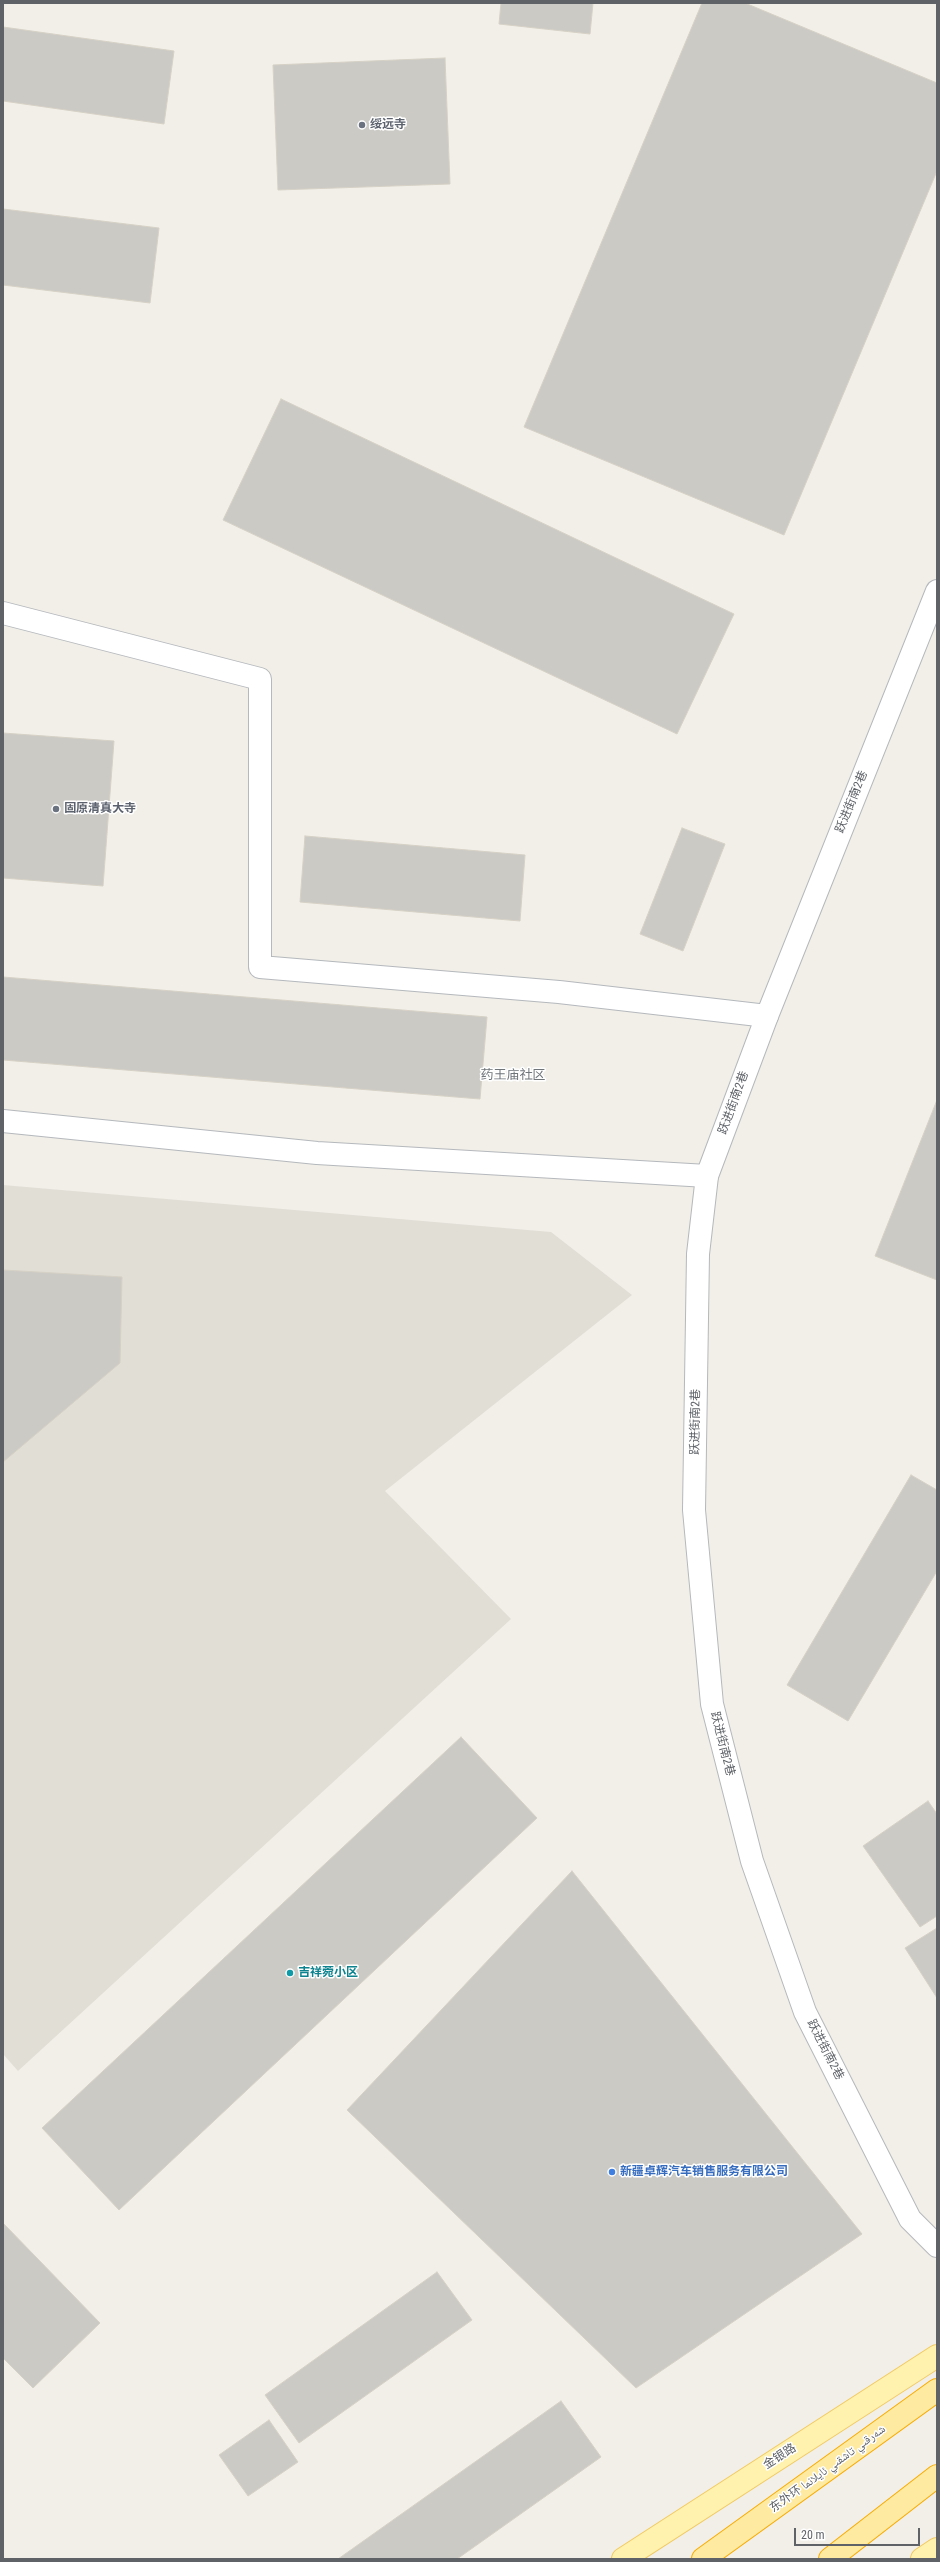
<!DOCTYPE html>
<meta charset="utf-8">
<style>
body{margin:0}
#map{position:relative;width:940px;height:2562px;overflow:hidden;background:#f1efe8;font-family:"Roboto Condensed",sans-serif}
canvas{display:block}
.frame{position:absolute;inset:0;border:4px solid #5f6368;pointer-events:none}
.scale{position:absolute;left:794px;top:2528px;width:126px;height:18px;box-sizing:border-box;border:2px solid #5f6368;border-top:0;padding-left:5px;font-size:12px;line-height:14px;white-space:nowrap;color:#5f6368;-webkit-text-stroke:3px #fff;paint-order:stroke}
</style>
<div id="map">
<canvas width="940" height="2562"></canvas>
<div class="frame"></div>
<div class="scale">20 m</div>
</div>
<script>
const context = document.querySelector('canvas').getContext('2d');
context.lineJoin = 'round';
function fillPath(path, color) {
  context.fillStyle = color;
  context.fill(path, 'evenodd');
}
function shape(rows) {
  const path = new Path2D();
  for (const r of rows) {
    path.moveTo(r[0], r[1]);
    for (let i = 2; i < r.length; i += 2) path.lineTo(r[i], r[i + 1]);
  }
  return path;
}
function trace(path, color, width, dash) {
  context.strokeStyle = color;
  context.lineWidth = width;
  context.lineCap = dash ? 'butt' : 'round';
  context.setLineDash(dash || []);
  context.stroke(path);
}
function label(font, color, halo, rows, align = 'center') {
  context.font = font + ' "Roboto Condensed","Noto Naskh Arabic","Noto Sans SC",sans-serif';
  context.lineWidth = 3;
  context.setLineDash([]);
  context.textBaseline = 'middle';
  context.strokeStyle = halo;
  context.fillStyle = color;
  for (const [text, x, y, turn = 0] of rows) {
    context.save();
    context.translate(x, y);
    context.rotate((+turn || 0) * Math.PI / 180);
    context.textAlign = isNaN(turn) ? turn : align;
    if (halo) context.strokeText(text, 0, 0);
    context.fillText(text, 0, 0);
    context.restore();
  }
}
fillPath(shape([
 [3,1185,551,1232,632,1295,385,1491,511,1619,18,2071,3,2054]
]), '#e1ded6');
const building = shape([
 [501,3,593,3,590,34,499,24,501,3],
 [702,3,745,3,937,83,937,171,784,535,524,427,702,3],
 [3,27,174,51,164,124,3,101,3,27],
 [445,58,450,184,278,190,273,65,445,58],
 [3,209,159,228,150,303,3,285,3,209],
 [281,399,734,614,677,734,223,520,281,399],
 [3,733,114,741,103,886,3,878,3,733],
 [682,828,725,844,683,951,640,934,682,828],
 [305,836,525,855,520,921,300,902,305,836],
 [3,977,487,1017,480,1099,3,1060,3,977],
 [937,1100,937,1280,875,1256,937,1100],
 [3,1270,122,1277,120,1363,3,1462,3,1270],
 [911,1475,937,1490,937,1571,848,1721,787,1685,911,1475],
 [461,1737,537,1818,119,2210,42,2128,461,1737],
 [928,1801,937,1814,937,1916,920,1927,863,1846,928,1801],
 [572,1871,862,2234,636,2388,347,2110,572,1871],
 [937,1928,937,1998,905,1948,937,1928],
 [3,2223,100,2323,33,2388,3,2358,3,2223],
 [437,2272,472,2320,299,2443,265,2395,437,2272],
 [561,2401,601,2457,457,2559,338,2559,561,2401],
 [269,2420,298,2462,248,2496,219,2455,269,2420]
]);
fillPath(building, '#cccac5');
trace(building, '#d6d1c6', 1);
const minor = shape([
 [3,613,260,679,260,967,559,992,767,1016],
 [3,1121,317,1153,707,1176]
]);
const tertiary = shape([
 [937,591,767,1016,707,1176,698,1254,694,1510,712,1704,752,1861,805,2012,910,2219,937,2246]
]);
const primary = shape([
 [623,2559,937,2356],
 [922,2559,937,2549]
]);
const trunk = shape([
 [703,2559,937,2390],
 [830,2559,937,2476]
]);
trace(minor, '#b5b8bc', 24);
trace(tertiary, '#b5b8bc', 24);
trace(primary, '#f2c960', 24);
trace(trunk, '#f9ab00', 24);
trace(minor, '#fff', 22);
trace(tertiary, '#fff', 22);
trace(primary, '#fff2af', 22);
trace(trunk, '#feeaa1', 22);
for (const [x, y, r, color] of [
 [362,125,4,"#6b7280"],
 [56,809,4,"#6b7280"],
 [290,1973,4,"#0f9aa8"],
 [612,2172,4,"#3f7fe0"]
]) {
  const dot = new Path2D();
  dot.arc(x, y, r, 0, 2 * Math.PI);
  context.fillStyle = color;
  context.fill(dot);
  trace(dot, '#fff', 1.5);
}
label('bold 12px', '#5b616d', '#fff', [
 ["绥远寺",370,125],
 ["固原清真大寺",64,809]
], 'left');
label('12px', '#5f6368', '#fff', [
 ["跃进街南2巷",852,802,-68],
 ["跃进街南2巷",734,1103,-70],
 ["跃进街南2巷",696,1422,-89],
 ["跃进街南2巷",722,1744,76],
 ["跃进街南2巷",825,2050,63],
 ["金银路",780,2457,-33],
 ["东外环 شەرقىي تاشقىي ئايلانما",828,2469,-36]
]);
label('bold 12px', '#0d838f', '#fff', [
 ["吉祥菀小区",298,1973]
], 'left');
label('bold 12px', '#366cbe', '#fff', [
 ["新疆卓辉汽车销售服务有限公司",620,2172]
], 'left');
label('13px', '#70757a', '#fff', [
 ["药王庙社区",513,1076]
]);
</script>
